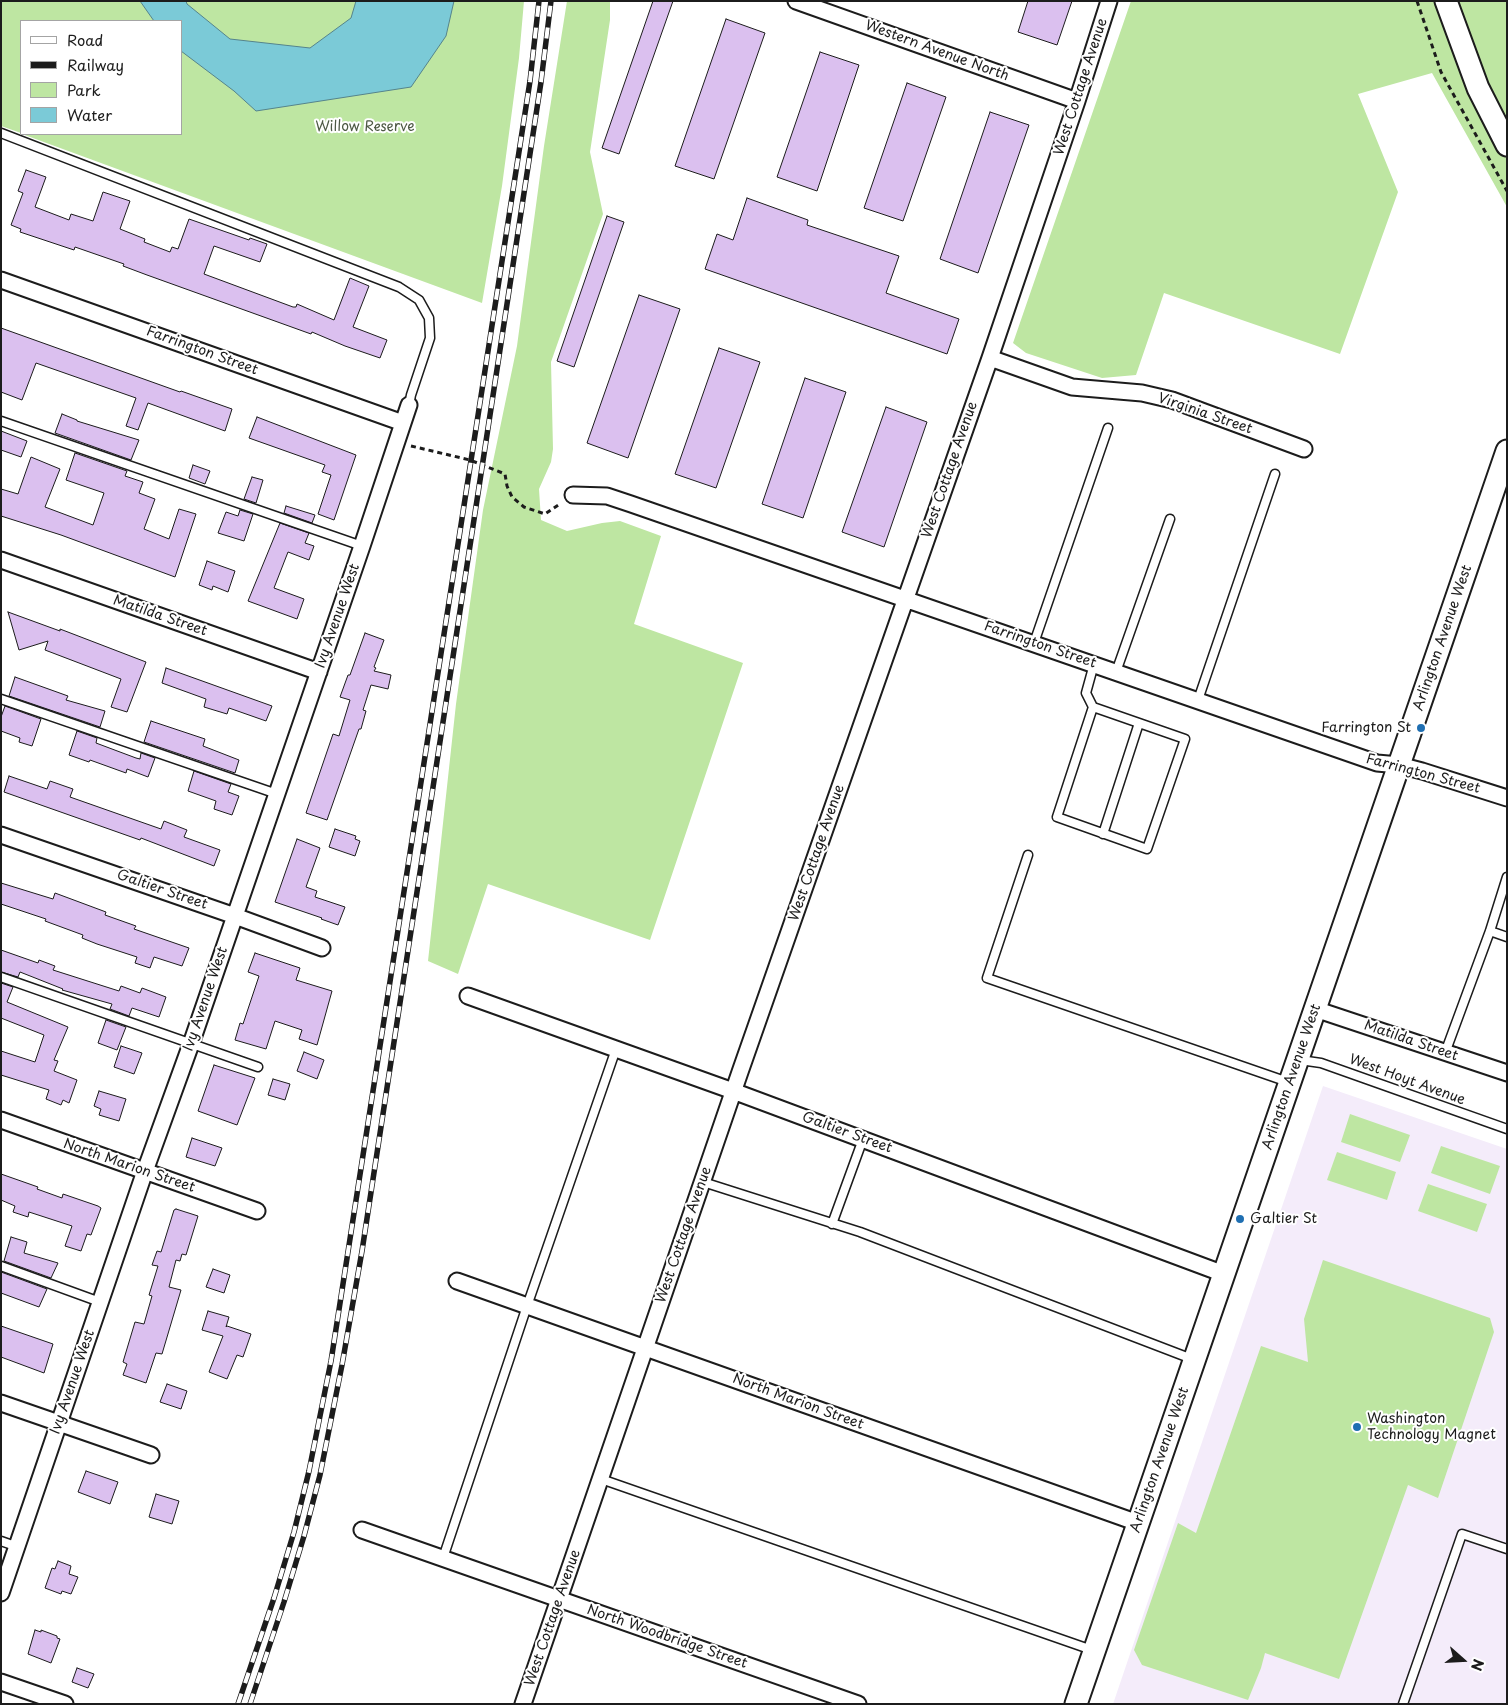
<!DOCTYPE html>
<style>
body{margin:0}
#map{position:relative;width:1508px;height:1705px;overflow:hidden;background:#fff;font-family:"Playpen Sans",sans-serif}
canvas{display:block}
.frame{position:absolute;inset:0;border:2px solid #1c1c1c;pointer-events:none}
.legend{position:absolute;left:20px;top:20px;width:162px;height:115px;box-sizing:border-box;background:#fff;border:1px solid #a4a4a4;margin:0;padding:6px 9px;list-style:none;font-size:15px;color:#1c1c1c}
.legend li{display:flex;align-items:center;gap:10px;height:25px}
.legend b{width:25px;border:1px solid #a4a4a4}
.north{position:absolute;left:1438px;top:1635px;width:50px;height:50px;-webkit-text-stroke:4px #fff;paint-order:stroke;rotate:109deg;font-size:14px;font-weight:700;line-height:20px;text-align:center;color:#1c1c1c}
.north::after{content:'';display:block;margin:auto;width:18px;height:22px;background:#1c1c1c;clip-path:polygon(50% 0,100% 100%,50% 72%,0 100%)}
</style>
<div id="map">
<canvas width="1508" height="1705"></canvas>
<div class="frame"></div>
<ul class="legend">
<li><b style="height:6px;background:#fff"></b>Road</li>
<li><b style="height:6px;background:#1c1c1c"></b>Railway</li>
<li><b style="height:14px;background:#bee6a2"></b>Park</li>
<li><b style="height:14px;background:#7bcad7"></b>Water</li>
</ul>
<div class="north">N</div>
</div>
<script>
const context = document.querySelector('canvas').getContext('2d');
context.lineJoin = 'round';
function fillPath(path, color) {
  context.fillStyle = color;
  context.fill(path, 'evenodd');
}
function shape(rows) {
  const path = new Path2D();
  for (const r of rows) {
    path.moveTo(r[0], r[1]);
    for (let i = 2; i < r.length; i += 2) path.lineTo(r[i], r[i + 1]);
  }
  return path;
}
function trace(path, color, width, dash) {
  context.strokeStyle = color;
  context.lineWidth = width;
  context.lineCap = dash ? 'butt' : 'round';
  context.setLineDash(dash || []);
  context.stroke(path);
}
function label(font, color, halo, rows, align = 'center') {
  context.font = font + ' "Playpen Sans",sans-serif';
  context.lineWidth = 4;
  context.setLineDash([]);
  context.textBaseline = 'middle';
  context.strokeStyle = halo;
  context.fillStyle = color;
  for (const [text, x, y, turn = 0] of rows) {
    context.save();
    context.translate(x, y);
    context.rotate((+turn || 0) * Math.PI / 180);
    context.textAlign = isNaN(turn) ? turn : align;
    if (halo) context.strokeText(text, 0, 0);
    context.fillText(text, 0, 0);
    context.restore();
  }
}
fillPath(shape([
 [1323,1086,1507,1149,1507,1704,1113,1704]
]), '#f4ecfa');
fillPath(shape([
 [1,1,524,1,519,58,502,186,482,303,22,134,181,134,181,21,21,21,21,133,1,126],
 [567,1,610,1,610,20,590,152,603,214,551,362,553,449,551,462,539,489,541,520,567,531,602,523,620,521,661,536,634,624,743,663,650,940,488,884,458,974,428,961,456,704,483,510,517,346,544,146],
 [1131,1,1507,1,1507,207,1432,73,1358,94,1398,192,1340,354,1164,293,1136,375,1102,378,1026,353,1013,343],
 [1350,1114,1410,1135,1400,1162,1341,1142],
 [1441,1146,1500,1166,1490,1194,1431,1173],
 [1337,1152,1396,1172,1387,1200,1327,1180],
 [1428,1184,1487,1204,1477,1232,1418,1211],
 [1323,1260,1490,1318,1494,1332,1438,1498,1408,1485,1339,1679,1265,1653,1261,1668,1248,1700,1142,1665,1134,1650,1178,1523,1196,1533,1261,1346,1308,1362,1304,1319]
]), '#bee6a2');
const water = shape([
 [140,1,186,1,187,4,230,39,310,48,351,18,356,1,454,1,446,36,411,87,256,111,234,91,181,51,181,21,154,21,140,1]
]);
fillPath(water, '#7bcad7');
trace(water, '#55848c', 1);
const building = shape([
 [653,1,673,1,619,154,602,148,653,1],
 [1028,1,1072,1,1057,45,1018,32,1028,1],
 [726,19,765,33,714,179,675,166,726,19],
 [820,52,859,65,817,191,777,177,820,52],
 [907,83,946,97,903,221,864,208,907,83],
 [990,112,1029,125,978,273,940,259,990,112],
 [26,170,46,177,35,207,69,220,71,214,93,221,103,192,130,201,120,229,145,239,144,242,170,252,172,247,178,249,189,219,249,240,250,238,267,244,260,262,214,246,204,274,293,307,296,307,297,304,334,320,350,278,369,286,353,327,387,340,380,358,345,346,312,332,311,334,147,275,123,266,124,264,75,247,74,250,20,232,21,229,11,225,23,193,18,191,26,170],
 [747,198,808,220,807,225,899,256,886,293,959,319,947,354,705,269,717,234,733,240,747,198],
 [607,216,624,222,574,367,557,361,607,216],
 [639,295,680,309,628,458,587,443,639,295],
 [1,328,180,392,181,391,232,409,225,431,148,403,138,430,126,426,136,398,36,363,22,400,1,392,1,328],
 [719,348,760,362,716,488,675,474,719,348],
 [805,378,846,392,803,518,762,504,805,378],
 [886,407,927,422,884,547,842,532,886,407],
 [62,414,77,420,77,421,139,440,131,460,55,433,62,414],
 [257,417,356,455,334,520,318,514,331,475,322,472,325,465,249,438,257,417],
 [1,431,27,441,21,457,1,450,1,431],
 [75,453,127,471,125,476,143,482,139,493,155,499,144,529,169,539,179,509,196,514,175,577,61,535,1,516,1,489,18,494,31,457,60,469,45,507,93,525,104,493,66,480,75,453],
 [193,465,210,471,205,484,189,478,193,465],
 [252,477,263,480,256,503,244,499,252,477],
 [286,506,315,515,312,523,284,513,286,506],
 [240,510,253,514,244,541,218,533,226,512,238,516,240,510],
 [280,523,309,533,305,543,314,546,309,560,288,552,274,588,304,599,297,619,248,601,280,523],
 [207,561,235,571,228,592,213,586,212,590,199,585,207,561],
 [8,612,60,631,60,629,146,662,127,712,111,707,121,679,45,650,48,641,19,650,8,612],
 [365,633,384,640,374,667,376,668,374,671,391,675,388,689,371,685,363,710,366,711,361,729,359,729,327,820,306,813,333,734,339,736,350,700,340,697,348,675,350,675,365,633],
 [166,668,272,706,266,721,229,708,227,714,204,707,206,699,162,683,166,668],
 [15,677,68,696,66,700,105,711,100,727,9,696,15,677],
 [5,706,41,719,32,746,19,742,20,738,1,731,1,717,5,706],
 [151,721,205,739,203,746,239,760,235,773,144,742,151,721],
 [77,731,97,738,96,743,136,758,140,759,141,753,155,758,148,777,127,769,126,773,90,760,89,762,69,755,77,731],
 [194,771,231,784,228,792,239,796,232,815,214,809,216,801,188,791,194,771],
 [9,776,47,789,50,781,73,789,70,797,161,829,164,821,187,830,184,837,220,850,214,866,141,838,140,840,4,792,9,776],
 [335,829,356,836,355,839,360,841,355,856,329,847,335,829],
 [297,839,320,848,306,887,317,891,315,897,345,907,338,925,321,919,322,918,275,902,297,839],
 [1,883,53,899,55,893,106,912,105,915,136,926,134,929,189,948,182,966,154,957,150,968,135,963,137,957,97,944,82,938,83,935,45,921,46,919,1,904,1,883],
 [1,950,38,963,39,960,55,966,53,970,119,991,121,986,140,993,142,988,166,997,159,1017,132,1008,129,1016,110,1009,112,1004,62,990,63,989,20,972,18,977,1,972,1,950],
 [255,953,300,968,296,980,332,991,317,1045,299,1039,302,1030,275,1021,266,1049,235,1040,240,1023,243,1024,259,976,248,972,255,953],
 [1,983,13,987,7,1002,68,1027,54,1060,58,1061,54,1071,77,1080,69,1103,63,1100,61,1105,46,1099,49,1090,1,1075,1,1051,35,1062,44,1035,1,1018,1,983],
 [106,1020,126,1027,117,1050,98,1043,106,1020],
 [121,1046,142,1053,134,1074,114,1067,121,1046],
 [304,1052,324,1060,317,1079,297,1071,304,1052],
 [214,1065,255,1078,237,1125,198,1111,214,1065],
 [273,1079,290,1084,285,1100,268,1095,273,1079],
 [99,1091,126,1099,119,1121,99,1115,101,1109,94,1106,99,1091],
 [192,1138,222,1148,215,1166,186,1157,192,1138],
 [1,1174,38,1187,37,1189,62,1198,63,1194,98,1206,101,1208,91,1235,87,1234,81,1251,65,1246,72,1226,29,1212,28,1217,13,1212,15,1206,1,1200,1,1174],
 [176,1209,198,1216,186,1255,182,1254,180,1261,176,1260,169,1287,181,1290,162,1354,156,1353,146,1383,123,1375,127,1364,123,1362,135,1322,144,1324,152,1296,149,1295,158,1266,152,1265,157,1251,161,1252,174,1210,176,1209],
 [11,1237,27,1242,24,1253,58,1263,51,1278,4,1261,11,1237],
 [213,1269,230,1275,224,1293,206,1287,213,1269],
 [1,1272,47,1289,39,1307,1,1293,1,1272],
 [208,1311,229,1317,226,1327,227,1326,251,1334,243,1357,237,1355,227,1379,209,1372,223,1336,202,1330,208,1311],
 [1,1326,53,1344,44,1373,1,1357,1,1326],
 [167,1384,187,1391,181,1409,160,1402,167,1384],
 [86,1471,118,1482,110,1504,78,1492,86,1471],
 [156,1494,179,1501,172,1524,149,1517,156,1494],
 [58,1561,71,1566,69,1574,78,1577,71,1594,62,1591,61,1594,45,1588,52,1568,55,1569,58,1561],
 [35,1630,41,1632,41,1630,57,1636,57,1638,60,1639,51,1663,28,1654,35,1630],
 [77,1668,94,1674,88,1688,72,1682,77,1668]
]);
fillPath(building, '#dbc0ef');
trace(building, '#1c1c1c', 1);
const lane = shape([
 [1,133,399,287,419,300,429,318,430,338,411,395,409,405],
 [1,421,362,546],
 [1034,643,1108,428],
 [1116,672,1170,519],
 [1,699,277,794],
 [1198,700,1275,474],
 [1093,707,1185,739,1147,849,1057,817,1093,707,1086,693,1094,664],
 [1103,834,1139,723],
 [1028,855,987,978,1288,1082],
 [1490,931,1507,937],
 [1,977,258,1067],
 [1445,1053,1490,931,1507,877],
 [1300,1060,1321,1063,1507,1129],
 [703,1182,860,1232,1192,1359],
 [832,1224,863,1139],
 [1,1266,100,1302],
 [601,1479,1092,1650],
 [1,1541,18,1547],
 [443,1558,527,1306,616,1049],
 [1403,1704,1462,1534,1507,1549]
]);
const street = shape([
 [796,1,1077,101],
 [1,280,403,423],
 [990,358,1072,387,1142,393,1172,400,1304,449],
 [573,495,607,496,631,504,1377,763,1399,765,1422,771,1507,798],
 [1,560,319,672],
 [1,835,235,916,322,948],
 [468,996,733,1091,1224,1274],
 [1315,1009,1507,1073],
 [1,1120,257,1211],
 [457,1281,1138,1523],
 [1,1403,151,1455],
 [362,1530,858,1704],
 [1,1593,145,1171,191,1044,362,546,409,405],
 [1,1682,65,1704],
 [523,1704,740,1072,990,358,1077,101,1109,1]
]);
const secondary = shape([
 [1446,1,1478,88,1507,145],
 [1076,1704,1507,451]
]);
trace(lane, '#1c1c1c', 11);
trace(street, '#1c1c1c', 19);
trace(secondary, '#1c1c1c', 25);
trace(shape([
 [1417,1,1441,72,1507,191],
 [411,446,470,460,505,474,507,486,512,497,524,507,545,514,560,504]
]), '#1c1c1c', 3, [5, 4]);
trace(lane, '#fff', 8);
trace(street, '#fff', 15);
trace(secondary, '#fff', 21);
const rail = shape([
 [238,1704,274,1598,294,1532,309,1471,331,1361,530,81,539,1],
 [250,1704,284,1602,304,1536,320,1475,342,1365,362,1251,541,82,551,1]
]);
trace(rail, '#1c1c1c', 5.5);
trace(rail, '#fff', 4, [11]);
for (const [x, y, r, color] of [
 [1421,728,5,"#1f6fb2"],
 [1240,1219,5,"#1f6fb2"],
 [1357,1427,5,"#1f6fb2"]
]) {
  const dot = new Path2D();
  dot.arc(x, y, r, 0, 2 * Math.PI);
  context.fillStyle = color;
  context.fill(dot);
  trace(dot, '#fff', 2);
}
label('14px', '#1c1c1c', '#fff', [
 ["Western Avenue North",937,51,20],
 ["West Cottage Avenue",1081,87,-72],
 ["Farrington Street",202,351,20],
 ["Virginia Street",1205,414,19],
 ["West Cottage Avenue",950,470,-71],
 ["Matilda Street",160,616,19],
 ["Ivy Avenue West",338,616,-71],
 ["Arlington Avenue West",1443,638,-71],
 ["Farrington Street",1040,645,19],
 ["Farrington Street",1423,774,15],
 ["West Cottage Avenue",817,853,-71],
 ["Galtier Street",162,890,19],
 ["Ivy Avenue West",206,999,-71],
 ["Matilda Street",1411,1041,19],
 ["Arlington Avenue West",1292,1077,-71],
 ["West Hoyt Avenue",1407,1080,20],
 ["Galtier Street",847,1133,20],
 ["North Marion Street",129,1166,19],
 ["West Cottage Avenue",684,1235,-71],
 ["Ivy Avenue West",73,1382,-71],
 ["North Marion Street",798,1402,20],
 ["Arlington Avenue West",1160,1460,-71],
 ["West Cottage Avenue",553,1618,-71],
 ["North Woodbridge Street",667,1637,19]
]);
label('14px', '#4d5944', '#fff', [
 ["Willow Reserve",365,127]
]);
label('14px', '#1c1c1c', '#fff', [
 ["Farrington St",1411,728,"right"],
 ["Galtier St",1250,1219],
 ["Washington",1367,1419],
 ["Technology Magnet",1367,1435]
], 'left');
</script>
